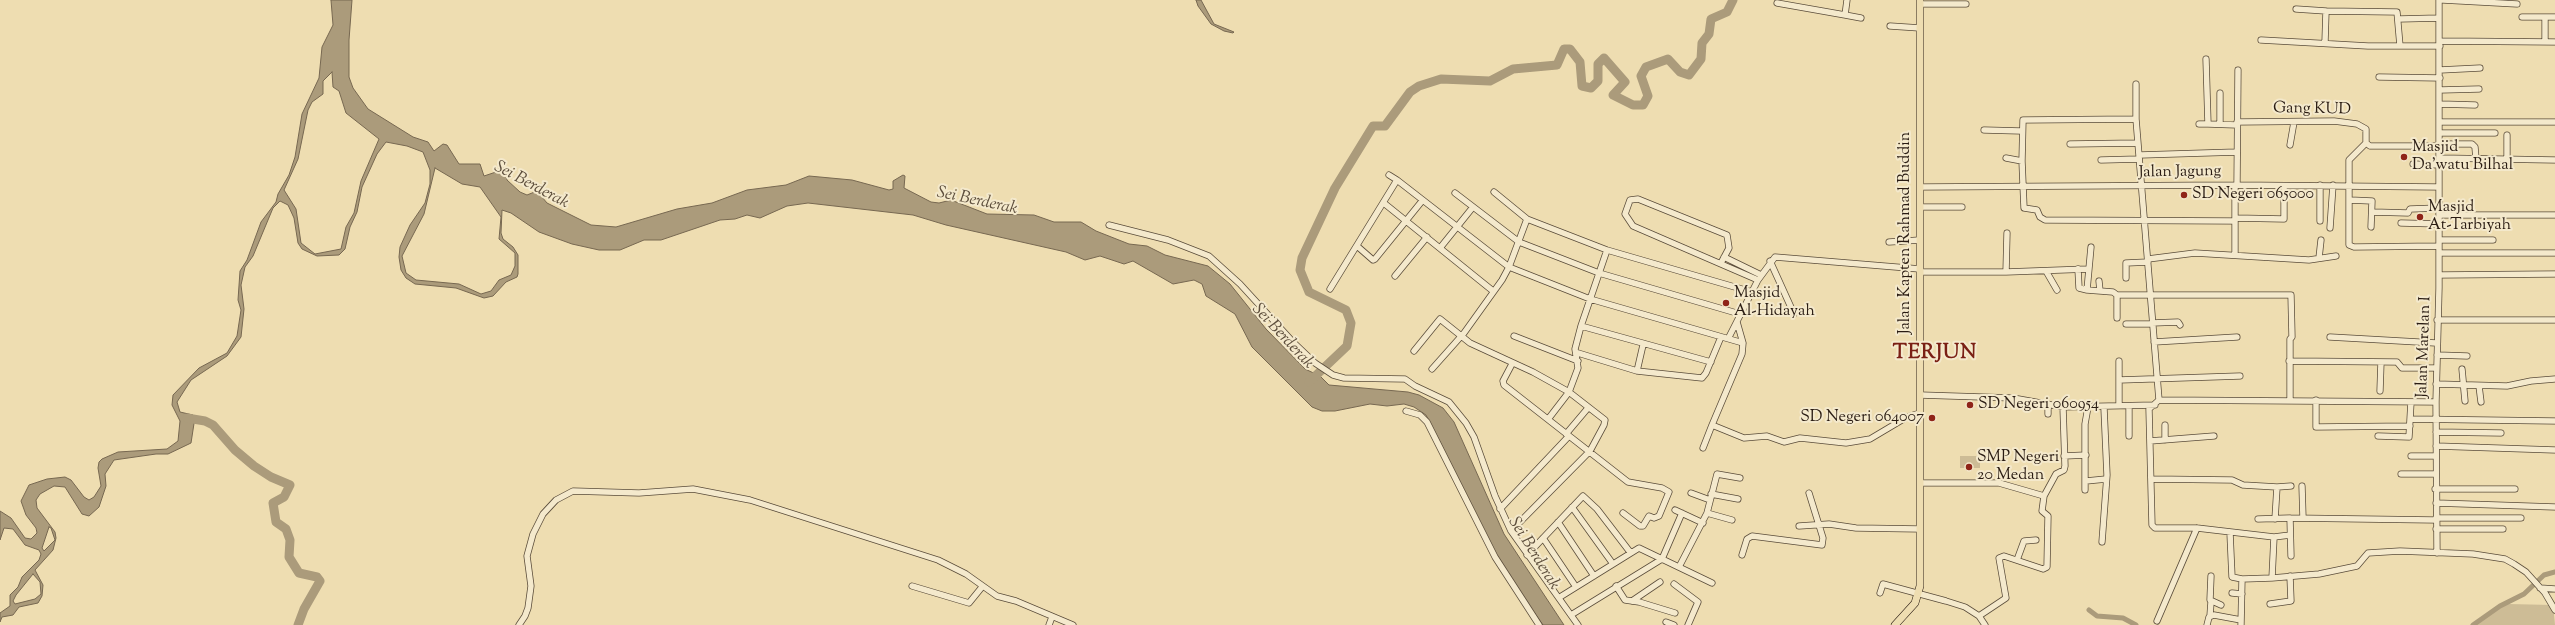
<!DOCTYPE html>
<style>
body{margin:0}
canvas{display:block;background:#eeddb1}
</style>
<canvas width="2555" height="625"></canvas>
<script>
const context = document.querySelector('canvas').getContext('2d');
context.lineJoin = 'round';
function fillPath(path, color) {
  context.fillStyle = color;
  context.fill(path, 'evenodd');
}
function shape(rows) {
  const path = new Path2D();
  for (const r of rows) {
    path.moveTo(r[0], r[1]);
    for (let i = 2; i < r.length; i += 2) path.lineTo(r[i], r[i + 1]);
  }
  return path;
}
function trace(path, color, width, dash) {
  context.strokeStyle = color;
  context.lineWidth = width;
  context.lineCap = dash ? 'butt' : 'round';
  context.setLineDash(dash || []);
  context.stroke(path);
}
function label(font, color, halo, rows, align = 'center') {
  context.font = font + ' "Sorts Mill Goudy",serif';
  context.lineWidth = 4;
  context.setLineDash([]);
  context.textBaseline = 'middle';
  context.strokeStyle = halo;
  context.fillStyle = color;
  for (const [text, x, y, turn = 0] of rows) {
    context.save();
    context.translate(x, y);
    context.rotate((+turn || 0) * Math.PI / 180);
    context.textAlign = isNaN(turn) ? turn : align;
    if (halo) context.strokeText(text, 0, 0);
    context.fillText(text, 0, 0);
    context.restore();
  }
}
fillPath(shape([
 [1960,456,1980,456,1980,468,1960,468],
 [2508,604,2553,605,2555,625,2474,625,2500,606]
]), '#cdbc96');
const water = shape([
 [331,0,352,0,349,40,349,77,353,88,368,109,413,137,428,142,434,151,443,144,447,145,459,164,480,164,484,176,496,172,500,167,504,167,507,180,520,192,527,195,537,191,547,203,591,225,616,227,677,209,712,203,747,190,786,185,809,176,852,180,889,190,893,189,893,181,903,175,905,176,904,188,931,202,939,203,951,200,987,214,1034,215,1054,222,1081,222,1096,231,1129,244,1147,246,1165,255,1208,266,1230,284,1266,329,1305,369,1320,376,1329,385,1408,392,1419,395,1443,408,1454,422,1504,534,1564,625,1543,625,1515,586,1509,573,1501,565,1426,415,1414,407,1404,404,1387,406,1370,404,1335,411,1322,411,1312,407,1252,347,1235,314,1206,296,1202,284,1194,280,1173,284,1133,261,1124,264,1100,256,1085,260,1066,252,946,225,913,215,808,203,787,206,760,218,747,215,735,219,720,220,661,240,644,240,620,250,599,250,572,244,539,232,511,213,502,210,501,233,503,239,513,247,518,255,518,274,517,277,506,282,493,296,484,298,456,288,415,284,406,278,401,270,399,257,400,247,410,225,425,203,430,184,430,170,423,152,407,146,386,142,377,154,362,187,357,212,350,227,345,249,339,255,317,256,302,249,298,243,294,218,288,205,280,201,273,208,253,256,245,267,241,285,244,309,241,337,227,356,191,380,177,402,180,412,193,415,195,417,191,443,168,454,156,454,114,460,105,474,106,486,99,507,89,516,82,514,65,487,54,486,40,494,36,500,37,508,55,532,56,538,53,550,35,570,43,585,42,596,38,603,19,607,13,615,2,617,0,622,0,613,10,606,10,595,18,587,22,577,39,560,41,554,39,550,25,545,13,529,4,528,0,540,0,511,11,518,25,538,31,539,37,533,36,528,26,515,21,501,29,485,47,479,65,477,71,480,84,497,89,500,94,497,101,486,98,468,99,462,102,459,118,452,167,449,178,441,180,421,172,405,173,395,199,368,227,353,237,336,241,310,238,300,240,271,247,260,261,222,276,202,278,194,289,175,295,157,302,114,319,78,322,47,333,25,331,0],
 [332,72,333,87,339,91,346,113,379,139,361,181,354,213,346,227,341,249,315,254,301,243,296,209,284,190,298,159,308,110,312,102,323,94,323,81,332,72],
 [435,168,462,184,480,187,501,217,499,239,515,253,515,266,511,275,499,280,491,291,481,294,459,284,416,280,406,273,402,256,424,214,435,168],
 [49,527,51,528,55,540,44,551,42,548,49,527],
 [33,574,40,582,41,594,35,599,15,604,13,601,16,595,33,574],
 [1196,0,1201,0,1214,24,1234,32,1233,33,1224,31,1211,24,1198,6,1196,0]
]);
fillPath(water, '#ab9b7b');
trace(water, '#776851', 1);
trace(shape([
 [2089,610,2097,616,2123,618,2136,625],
 [2473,625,2500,606,2524,594,2544,575,2555,572]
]), '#ab9b7b', 5);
trace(shape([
 [1309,382,1347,346,1351,323,1346,310,1309,292,1300,270,1302,258,1335,188,1373,126,1385,126,1410,92,1419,86,1441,79,1490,81,1513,69,1557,65,1564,49,1570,49,1580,62,1582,86,1591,88,1598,81,1598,64,1604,58,1625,82,1613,95,1633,105,1643,105,1648,96,1641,76,1646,67,1668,59,1680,72,1689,75,1701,59,1702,43,1709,34,1711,19,1727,12,1733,0],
 [187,418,205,421,213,425,235,450,254,466,271,477,290,485,284,497,273,503,276,522,286,529,290,540,289,557,299,573,317,577,320,581,304,609,298,625]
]), '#ab9b7b', 9);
const minor = shape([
 [2443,0,2517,4],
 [1777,3,1845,15,1847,0],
 [1920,4,1966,4],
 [2296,9,2326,11],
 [1845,15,1861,18],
 [2522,17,2555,17],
 [2545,17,2545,42],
 [2399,19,2439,18],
 [1890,26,1920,28],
 [2261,40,2368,46,2440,46],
 [2440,41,2555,42],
 [2325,42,2326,11,2397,12,2400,46],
 [2206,59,2208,124,2237,125],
 [2440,70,2480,68],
 [2379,77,2440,78],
 [2136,84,2136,119,2159,400,2149,409,2152,525,2155,528,2197,528,2274,537,2272,578,2242,579,2241,625],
 [2440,90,2479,89],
 [2220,93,2220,124],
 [2440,104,2475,105],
 [2136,119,2023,120,2022,161,2024,208,2037,210,2040,217,2045,220,2235,221],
 [2237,122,2334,121,2357,124,2366,129,2366,143,2370,146,2440,146],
 [2439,122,2555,122],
 [2199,124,2208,124],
 [1984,130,2021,131],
 [2440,133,2495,133],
 [2366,143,2349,160,2349,245,2354,247,2439,246],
 [2070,144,2138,143],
 [2440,144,2472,144,2475,147,2476,159],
 [2290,145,2294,122],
 [2140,155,2237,152],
 [2006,158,2022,161],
 [2439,158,2555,160],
 [2101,160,2139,159],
 [2507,160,2507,135],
 [2413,164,2439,165],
 [1389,175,1397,180],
 [2235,185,2235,255],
 [2237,185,2238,70],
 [1920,187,2235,185,2439,187],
 [1494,192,1527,219,1607,250,1752,292],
 [1455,193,1519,242,1599,273,1740,314],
 [2350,200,2372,201,2371,227],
 [1385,204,1493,291],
 [1920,207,1962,207],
 [2373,212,2408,213,2410,209,2439,208],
 [2439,215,2555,215],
 [2235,218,2284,219,2284,186],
 [2320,221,2320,185],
 [2401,223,2439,224],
 [1109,225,1168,240,1209,256,1240,284,1294,343,1315,363,1333,375,1344,378,1405,379,1415,386,1449,402,1466,423,1474,437,1495,496,1511,531,1578,625],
 [2330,228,2333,185],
 [2439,240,2493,240],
 [1889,242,1920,240],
 [1357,246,1373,260,1375,259,1422,201],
 [2091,247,2087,290,2100,291],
 [1440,248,1473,207],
 [2439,253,2555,253],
 [1724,257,1761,275],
 [2319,258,2321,240],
 [2148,259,2195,253,2309,260,2336,256],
 [1770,261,1794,314],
 [1721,263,1729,248,1727,235,1638,199,1630,200,1625,214,1633,226,1758,280],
 [2078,269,2079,288,2087,290],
 [2046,271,2057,290],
 [1920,272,2006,272,2088,269],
 [2006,272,2007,233],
 [2439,275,2555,274],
 [1395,276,1427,237],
 [2126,278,2126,263,2148,262],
 [2099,281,2100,291,2113,292,2117,295],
 [1330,289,1397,180,1509,267,1590,299,1743,343,1742,354,1712,425],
 [2117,318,2117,295,2291,295,2292,337,2290,339,2290,401],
 [2437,320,2555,320],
 [1737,322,1743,343],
 [2152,323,2178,322,2180,325],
 [2126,324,2152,324],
 [1581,326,1711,362],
 [1514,336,1578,361],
 [1729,337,1758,280,1775,257,1920,269],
 [2330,337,2436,343],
 [2154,342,2237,337],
 [1414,351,1440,319,1470,343,1533,372,1569,392,1605,420,1604,425,1590,451,1511,531],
 [1578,353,1637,371,1702,378,1706,373,1721,337],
 [2437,355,2467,356],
 [2119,361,2119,406],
 [2289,361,2397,362,2402,368,2436,368],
 [1512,364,1503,381,1504,385,1628,482,1662,488,1669,492,1659,516,1654,518,1649,516,1643,526,1640,526,1623,513],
 [1432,369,1464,333,1502,280,1509,267,1527,219],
 [2462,369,2465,401],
 [1637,371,1643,345],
 [2119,380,2240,376],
 [2436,384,2507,386,2531,381,2555,379],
 [2479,386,2481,402],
 [2380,391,2381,362],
 [1920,395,2013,398,2063,407,2155,405],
 [2159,400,2436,402],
 [2316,400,2316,427,2410,426],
 [2048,404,2048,414],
 [1406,411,1420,415,1427,422,1495,557,1539,625],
 [1549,418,1569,392,1578,368,1575,349,1581,326,1607,250],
 [2410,419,2555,421],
 [2165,425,2165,440],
 [2436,432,2501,433],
 [1566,434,1588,408],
 [2129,436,2129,406],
 [2378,436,2409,437,2411,402],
 [2150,441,2214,436],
 [2436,446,2555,450],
 [1703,448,1712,425,1744,438,1767,436,1784,442,1800,438,1846,443,1870,439,1907,417,1920,413],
 [2064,456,2086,455],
 [2411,456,2436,456],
 [2401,474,2436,474],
 [2151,479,2232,480,2243,485,2277,487,2275,519],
 [2086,481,2106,479],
 [1920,483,1999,483,2044,496],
 [2302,486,2303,518],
 [2277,487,2291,486],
 [2435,489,2515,489],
 [2085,490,2085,424,2088,407],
 [1691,493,1710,500],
 [1711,494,1738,499],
 [2436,503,2555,507],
 [1572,507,1613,564],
 [1500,509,1569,436],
 [1675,510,1703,523],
 [1707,513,1732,520],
 [2290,518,2435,520],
 [2436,518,2521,518],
 [2258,519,2290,518,2291,556],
 [1558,522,1594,576],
 [1799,526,1829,524,1856,528,1920,529],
 [2436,529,2503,529],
 [2230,533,2232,577,2242,579],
 [2274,537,2290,535],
 [1543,538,1576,587],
 [2102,542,2107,475,2104,408],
 [2437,553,2436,402,2439,288,2439,0],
 [1527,555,1583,496,1597,509,1630,552],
 [1742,555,1747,539,1752,536,1822,545,1823,538,1809,493],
 [2017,560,2024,541,2036,540],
 [1679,567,1707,513,1717,474,1740,478],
 [2211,576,2210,600,2221,605],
 [2272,578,2319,574,2357,566,2368,553,2400,551,2473,554,2505,559,2514,564,2526,572,2545,593,2555,610],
 [1674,584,1698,602,1688,625],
 [912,586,969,603,982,587],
 [1616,586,1625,600,1639,602,1675,613],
 [2540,588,2555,589],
 [1880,593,1883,584,1946,601,1965,607,1979,616,1985,625],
 [2232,593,2242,594],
 [1560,597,1639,548,1712,583],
 [1632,601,1660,582],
 [2270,604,2291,601,2290,576],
 [1571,615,1662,559,1682,513],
 [1979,616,2006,598,1999,558,2004,556,2043,569,2047,567,2048,516,2042,511,2044,496,2056,474,2064,470,2065,466,2063,407],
 [2210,616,2211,602],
 [2157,621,2197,528],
 [1666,622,1674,625],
 [519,625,525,616,528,608,531,586,527,556,533,534,543,514,556,500,573,491,639,493,693,489,750,500,938,560,966,574,997,596,1016,601,1073,625],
 [1049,625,1052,617],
 [2207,625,2209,617,2214,615,2241,620]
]);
const major = shape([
 [1895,625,1915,603,1920,586,1920,0]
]);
trace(minor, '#5a4c3a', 7);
trace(major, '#291b12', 8);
trace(minor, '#f4e9cc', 5.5);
trace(major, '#eeddb1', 7);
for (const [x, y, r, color] of [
 [2404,157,4,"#8f2418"],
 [2184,195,4,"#8f2418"],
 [2420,217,4,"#8f2418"],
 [1726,303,4,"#8f2418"],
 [1970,405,4,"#8f2418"],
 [1932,418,4,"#8f2418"],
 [1969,467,4,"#8f2418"]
]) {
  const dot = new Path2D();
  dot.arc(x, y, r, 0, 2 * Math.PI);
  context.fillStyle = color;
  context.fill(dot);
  trace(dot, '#f4e9cc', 1.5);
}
label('16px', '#291b12', '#f4e9cc', [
 ["Gang KUD",2312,110,1],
 ["Jalan Jagung",2180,173,-1],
 ["Jalan Kapten Rahmad Buddin",1906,233,-90],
 ["Jalan Marelan I",2425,347,-88]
]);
label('16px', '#291b12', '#f4e9cc', [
 ["Masjid",2412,148],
 ["Da'watu Bilhal",2412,166],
 ["SD Negeri 065000",2192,195],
 ["Masjid",2428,208],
 ["At-Tarbiyah",2428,226],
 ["Masjid",1734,294],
 ["Al-Hidayah",1734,312],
 ["SD Negeri 060954",1978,405],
 ["SD Negeri 064007",1924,418,"right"],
 ["SMP Negeri",1977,458],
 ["20 Medan",1977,476]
], 'left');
label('italic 17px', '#5d4e3c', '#f4e9cc', [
 ["Sei Berderak",531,186,28],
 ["Sei Berderak",977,202,12],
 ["Sei Berderak",1282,337,47],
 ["Sei Berderak",1533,554,58]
]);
context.letterSpacing = '1px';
label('bold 20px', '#7a1f14', '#f4e9cc', [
 ["TERJUN",1935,355]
]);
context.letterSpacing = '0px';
</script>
